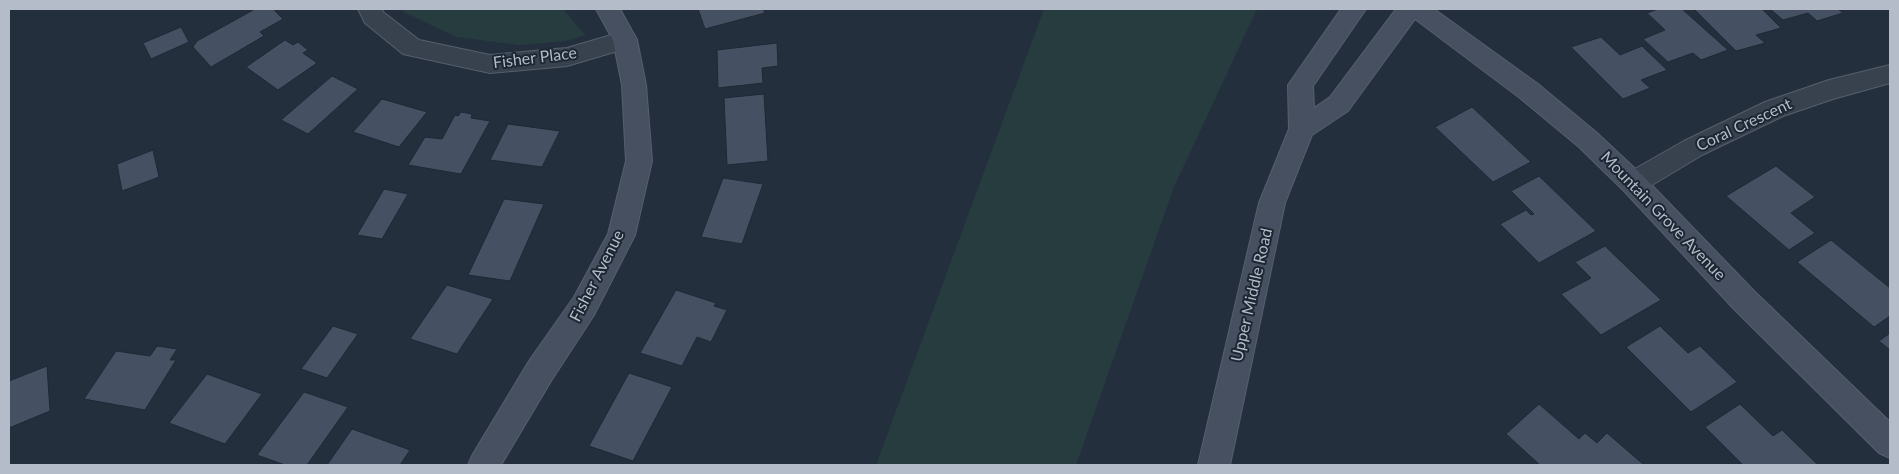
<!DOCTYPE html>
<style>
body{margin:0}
#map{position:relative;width:1899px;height:474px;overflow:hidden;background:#242f3e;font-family:Lato,sans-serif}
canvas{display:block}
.frame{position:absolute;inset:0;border:10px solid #b4bcc9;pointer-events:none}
</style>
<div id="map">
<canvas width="1899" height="474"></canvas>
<div class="frame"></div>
</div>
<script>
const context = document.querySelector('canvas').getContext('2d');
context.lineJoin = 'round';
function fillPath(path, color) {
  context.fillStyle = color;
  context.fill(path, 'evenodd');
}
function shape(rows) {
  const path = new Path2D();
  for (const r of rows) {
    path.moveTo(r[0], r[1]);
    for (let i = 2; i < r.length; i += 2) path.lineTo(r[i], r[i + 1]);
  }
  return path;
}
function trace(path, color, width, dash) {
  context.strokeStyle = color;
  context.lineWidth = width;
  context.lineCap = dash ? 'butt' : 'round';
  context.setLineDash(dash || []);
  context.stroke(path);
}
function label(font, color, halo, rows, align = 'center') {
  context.font = font + ' Lato,sans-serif';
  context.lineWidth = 4;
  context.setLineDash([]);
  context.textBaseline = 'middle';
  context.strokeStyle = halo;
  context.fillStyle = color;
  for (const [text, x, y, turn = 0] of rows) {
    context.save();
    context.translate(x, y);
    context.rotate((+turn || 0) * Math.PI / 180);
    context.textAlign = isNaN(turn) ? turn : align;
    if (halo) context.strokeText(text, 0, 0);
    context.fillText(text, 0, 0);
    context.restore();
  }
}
fillPath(shape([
 [402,9,563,9,585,35,566,41,519,45,456,37,404,12],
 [1044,9,1257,9,1174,187,1076,465,876,465]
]), '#263c3f');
const building = shape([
 [255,9,273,9,283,19,260,32,264,36,211,67,193,47,197,41,255,9],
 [698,9,763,9,765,13,705,29,698,9],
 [1658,9,1682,9,1728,50,1701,60,1693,53,1668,62,1643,39,1665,30,1647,13,1658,9],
 [1694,9,1762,9,1781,28,1756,35,1765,43,1736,51,1694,9],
 [1770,9,1838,9,1843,13,1817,21,1808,13,1783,20,1770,9],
 [181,27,189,42,151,59,143,43,181,27],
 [1601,37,1620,55,1642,46,1667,70,1641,80,1650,88,1623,99,1571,47,1601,37],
 [285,40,293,45,298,42,308,50,303,53,317,63,278,90,246,67,285,40],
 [777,43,778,66,762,68,763,83,718,88,717,50,777,43],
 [332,76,358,89,308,134,281,120,332,76],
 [764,94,768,161,727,165,724,98,764,94],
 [382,99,427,112,399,147,353,132,382,99],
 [1472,107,1531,162,1493,182,1435,127,1472,107],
 [461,112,472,114,471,118,490,121,461,174,408,165,425,137,442,139,455,115,458,116,461,112],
 [508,124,560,131,542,167,490,160,508,124],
 [153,150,159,177,122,191,117,164,153,150],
 [1776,166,1815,197,1791,213,1815,233,1789,250,1726,196,1776,166],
 [1539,176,1596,231,1539,263,1500,224,1526,210,1531,215,1534,214,1511,191,1539,176],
 [723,178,763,184,742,244,701,237,723,178],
 [384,189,408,194,382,239,357,235,384,189],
 [504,199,544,204,510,281,468,275,504,199],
 [1831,240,1890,288,1890,316,1874,327,1797,262,1831,240],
 [1605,246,1661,300,1601,335,1561,294,1591,278,1575,262,1605,246],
 [447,285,493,299,457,354,410,339,447,285],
 [676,290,716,303,714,306,727,310,711,342,697,337,682,366,640,353,676,290],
 [333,326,358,334,327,378,301,369,333,326],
 [1660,326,1688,353,1700,346,1737,382,1691,412,1626,347,1660,326],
 [1890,333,1890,350,1879,341,1890,333],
 [157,346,177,349,170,360,176,360,145,410,84,399,116,351,150,356,157,346],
 [47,366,50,411,9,428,9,381,47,366],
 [629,373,672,387,633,461,589,446,629,373],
 [207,374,262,394,225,444,169,423,207,374],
 [304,392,348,407,307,465,285,465,257,455,304,392],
 [1539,404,1579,439,1585,433,1597,443,1607,433,1644,465,1540,465,1506,434,1539,404],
 [1740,404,1773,436,1782,430,1818,465,1740,465,1742,464,1705,427,1740,404],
 [352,429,410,450,400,465,327,465,352,429]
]);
fillPath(building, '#455162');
trace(building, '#1f2835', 1);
const street = shape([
 [358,9,382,9,383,12,419,40,490,55,567,48,625,31,634,34,637,40,634,46,567,66,490,73,403,54,365,23,358,9],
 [1890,65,1890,83,1833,99,1783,116,1702,155,1642,191,1633,194,1624,191,1620,183,1624,175,1684,141,1765,102,1829,80,1890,65]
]);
const secondary = shape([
 [596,9,620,9,637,40,646,85,652,161,635,235,594,315,551,381,501,465,468,465,473,454,529,361,574,297,608,234,626,161,622,85,613,40,596,9],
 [1341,9,1366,9,1313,86,1314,108,1330,97,1396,9,1434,9,1538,84,1597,133,1642,175,1754,291,1890,422,1890,458,1879,453,1734,309,1624,191,1579,147,1520,98,1415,19,1348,111,1312,135,1285,203,1230,465,1198,465,1259,203,1289,129,1288,85,1341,9]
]);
trace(street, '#565f6c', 2);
trace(secondary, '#565f6c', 2);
fillPath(street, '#38414e');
fillPath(secondary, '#465061');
label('16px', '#b4bcc9', '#1d2633', [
 ["Fisher Place",535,58,-7],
 ["Coral Crescent",1744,125,-25],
 ["Mountain Grove Avenue",1663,216,46],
 ["Fisher Avenue",597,276,-63],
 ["Upper Middle Road",1252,295,-77]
]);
</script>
